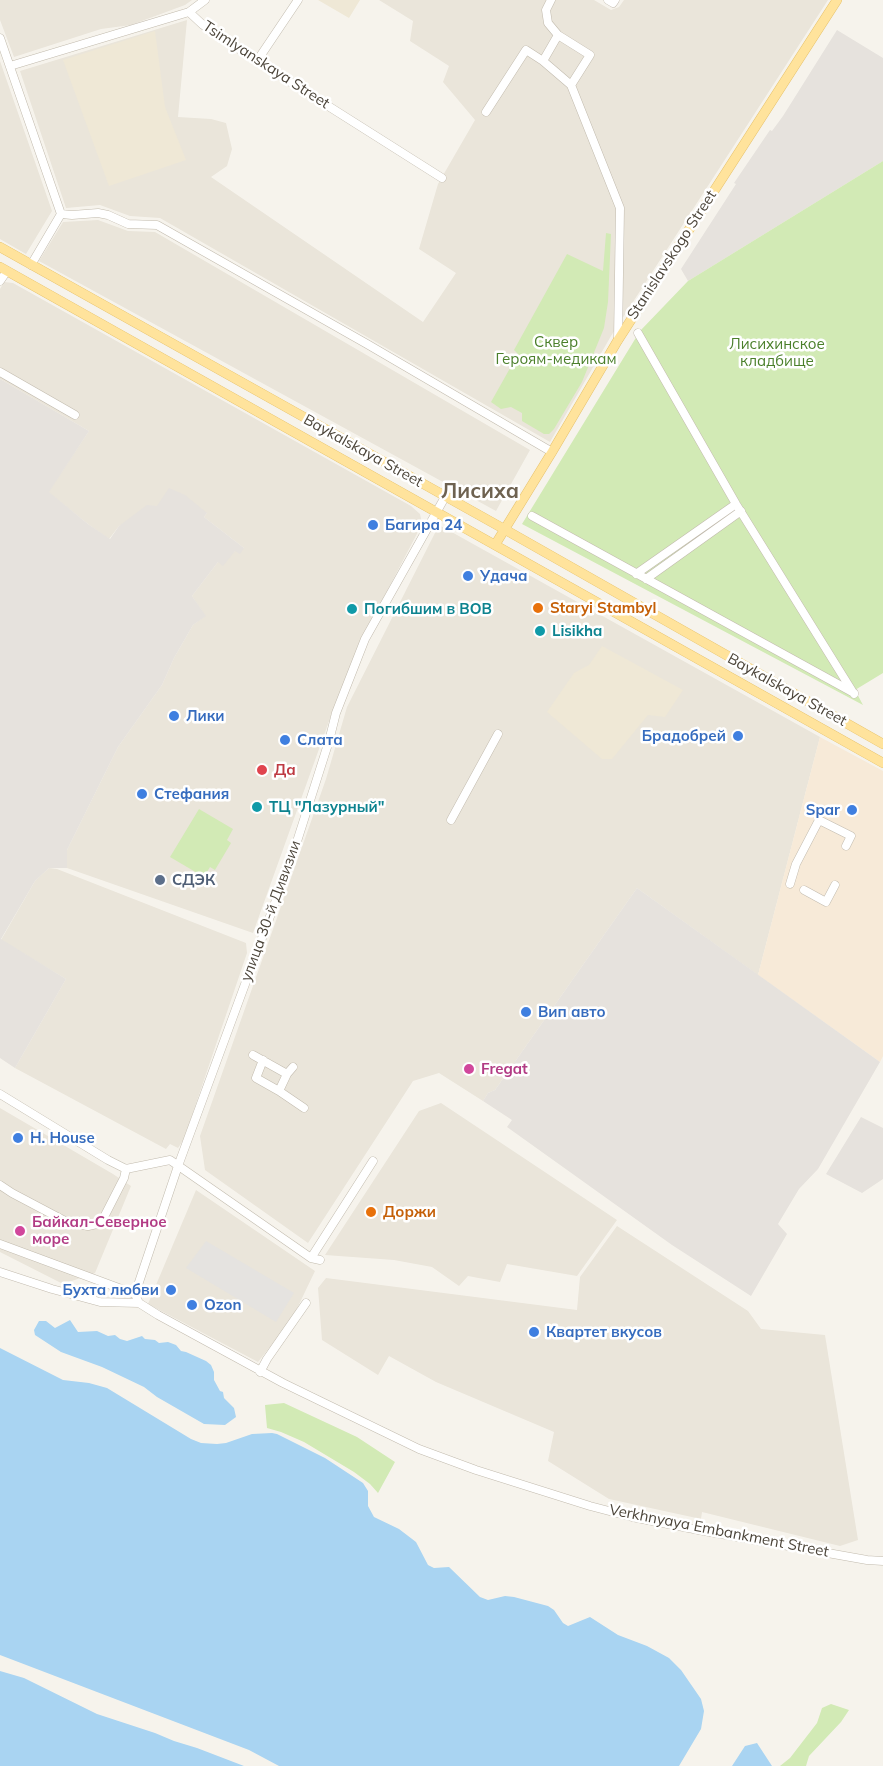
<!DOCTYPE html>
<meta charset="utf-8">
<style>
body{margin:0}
canvas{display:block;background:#f6f3ec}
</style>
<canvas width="883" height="1766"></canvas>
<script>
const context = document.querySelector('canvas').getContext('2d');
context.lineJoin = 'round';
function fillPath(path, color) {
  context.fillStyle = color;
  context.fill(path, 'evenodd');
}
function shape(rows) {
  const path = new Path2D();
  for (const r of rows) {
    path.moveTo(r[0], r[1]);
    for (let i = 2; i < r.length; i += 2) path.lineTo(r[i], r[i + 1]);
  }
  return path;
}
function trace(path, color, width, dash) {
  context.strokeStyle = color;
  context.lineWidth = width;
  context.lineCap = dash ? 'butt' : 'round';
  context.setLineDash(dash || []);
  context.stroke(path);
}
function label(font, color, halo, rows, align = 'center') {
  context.font = font + ' Mulish,sans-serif';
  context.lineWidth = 5;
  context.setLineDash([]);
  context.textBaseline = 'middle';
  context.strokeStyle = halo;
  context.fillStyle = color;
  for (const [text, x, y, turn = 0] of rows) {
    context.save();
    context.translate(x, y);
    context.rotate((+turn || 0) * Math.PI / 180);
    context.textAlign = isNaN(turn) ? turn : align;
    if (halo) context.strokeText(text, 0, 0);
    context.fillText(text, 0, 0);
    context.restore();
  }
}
fillPath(shape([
 [0,0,192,0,185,5,131,25,101,29,14,57,0,20],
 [379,0,594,0,611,10,619,7,624,0,828,0,611,336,550,442,160,218,130,216,100,205,66,208,20,71,187,20,178,117,211,119,226,123,232,149,227,166,211,177,423,322,456,273,419,249,438,184,475,120,443,82,449,66,410,41,413,21],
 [0,61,52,211,26,254,0,239],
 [98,220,128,231,155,232,530,450,496,511,39,261,63,222],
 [4,282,13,283,411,506,420,514,422,523,420,528,376,612,333,710,253,933,67,868,67,850,118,747,162,685,174,658,193,625,205,616,192,596,218,562,235,551,244,548,204,517,207,513,157,506,119,526,109,539,88,524,48,492,89,431,0,379,0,289],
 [439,525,820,737,758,975,637,888,495,1090,488,1093,483,1101,439,1073,413,1081,308,1243,205,1170,200,1136,326,779,347,707],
 [49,868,57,869,246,943,247,953,184,1139,178,1148,170,1144,166,1149,15,1068,66,979,1,940,35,881],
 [441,1103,617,1220,577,1276,507,1264,500,1282,468,1276,459,1286,432,1267,394,1260,325,1255,419,1111],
 [0,1108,113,1174,131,1186,95,1273,63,1284,0,1252],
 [196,1190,315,1271,292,1319,258,1362,148,1304],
 [617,1226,748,1311,761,1329,825,1335,858,1540,840,1546,702,1512,701,1519,609,1499,548,1461,554,1432,436,1382,389,1356,378,1375,322,1340,318,1288,326,1278,577,1310,580,1277]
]), '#eae5da');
fillPath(shape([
 [820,737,883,771,883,1056,880,1062,758,975]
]), '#f7ead8');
fillPath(shape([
 [837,30,883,58,883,161,688,281,681,269,736,184,734,183,770,130,772,131,783,116],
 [0,379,89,431,49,492,88,524,110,539,119,526,147,505,157,506,169,488,185,495,207,513,204,517,244,548,240,554,235,551,223,566,218,562,192,596,206,616,193,625,174,658,162,685,118,747,67,850,67,868,49,868,35,881,1,939,66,979,15,1068,0,1058],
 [637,888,880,1062,818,1169,799,1189,778,1224,787,1234,751,1296,672,1245,507,1127,512,1120,483,1101,488,1093,495,1090],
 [861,1117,883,1128,883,1179,862,1193,826,1174]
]), '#e6e2dd');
fillPath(shape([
 [318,0,360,0,349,18],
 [155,31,165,107,186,160,109,186,63,60],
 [602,646,683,690,665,717,648,715,612,759,602,759,547,712,574,673,589,665]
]), '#efe8d6');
fillPath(shape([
 [883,161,883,673,855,690,863,705,522,524,640,331,688,281],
 [606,233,611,234,608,302,604,328,582,382,554,429,549,434,544,434,522,421,522,413,511,407,501,409,491,402,518,354,514,350,567,254,603,271],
 [199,809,233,829,227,840,231,843,215,870,210,867,204,877,170,857],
 [284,1403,357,1437,395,1462,378,1493,370,1484,354,1472,304,1442,281,1432,267,1428,265,1405],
 [831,1704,849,1710,841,1722,809,1756,806,1766,780,1766,790,1758,817,1723,822,1708]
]), '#d2eab5');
fillPath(shape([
 [206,1241,294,1293,276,1322,186,1268]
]), '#e5e3e0');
fillPath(shape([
 [70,1320,78,1332,97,1331,108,1336,115,1335,120,1339,127,1341,142,1336,145,1339,155,1340,159,1343,168,1342,176,1345,181,1351,186,1352,206,1361,211,1365,214,1372,214,1380,220,1391,223,1392,224,1398,234,1408,236,1417,225,1425,204,1424,157,1397,144,1387,102,1367,61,1352,35,1335,34,1330,39,1321,46,1321,55,1328],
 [0,1348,63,1380,89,1383,107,1388,191,1439,201,1443,217,1444,226,1443,252,1434,272,1433,277,1434,325,1458,363,1483,368,1491,368,1506,374,1517,399,1529,416,1542,428,1565,434,1568,449,1567,480,1597,488,1600,505,1596,514,1597,548,1606,554,1610,563,1623,568,1626,590,1617,618,1635,647,1646,669,1658,681,1670,701,1699,704,1711,701,1729,679,1766,279,1766,249,1750,0,1655],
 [0,1671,24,1678,97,1714,155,1733,174,1741,197,1748,244,1766,0,1766],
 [757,1743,772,1766,732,1766,745,1746]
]), '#a9d4f2');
const minor = shape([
 [608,0,613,3,615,0],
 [189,12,205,0],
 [558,35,590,55,571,85,620,208,618,340],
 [0,38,61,214,31,265],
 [257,61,298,0],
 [543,61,571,85],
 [10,66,189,12,203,25,257,61,442,178],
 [486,112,526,50,543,61,558,35,548,23,546,10,551,0],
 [61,214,72,215,98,213,108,215,128,224,157,225,367,344,552,452],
 [0,281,7,271],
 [638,333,736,504,854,694],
 [0,372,75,415],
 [532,516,854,693],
 [636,574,736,504],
 [646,579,741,511],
 [451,820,498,734],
 [790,884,796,864,819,820,851,836,846,846],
 [804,890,826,902,835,885],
 [253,1055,287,1074,293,1067],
 [263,1060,256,1078,279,1091,287,1074],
 [279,1091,304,1108],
 [0,1094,108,1160,126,1169,170,1160,311,1258,320,1260],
 [0,1185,12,1193,65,1221,88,1226,97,1224,103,1219,124,1178,126,1169],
 [0,1244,135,1294],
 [311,1258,373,1161],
 [0,1272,52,1289,100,1302,139,1303,158,1315,283,1383,419,1449,476,1470,590,1506,632,1517,704,1531,867,1560,883,1561],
 [139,1303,135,1294,178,1166,293,854,329,741,336,713,365,639,445,497],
 [260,1372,267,1359,306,1303]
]);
const major = shape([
 [0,247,504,529,883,744],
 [0,267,883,763],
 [495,545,552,452,618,340,837,0]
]);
trace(minor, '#c2bbae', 9);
trace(major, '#e6c16a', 10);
trace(minor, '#fff', 8);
trace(major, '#ffe39c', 9);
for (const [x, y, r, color] of [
 [373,525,6,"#3f7fe0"],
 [468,576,6,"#3f7fe0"],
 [538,608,6,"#e8710a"],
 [352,609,6,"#0f9aa8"],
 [540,631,6,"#0f9aa8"],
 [174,716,6,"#3f7fe0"],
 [738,736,6,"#3f7fe0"],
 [285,740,6,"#3f7fe0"],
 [262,770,6,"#e0444e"],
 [142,794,6,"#3f7fe0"],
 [257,807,6,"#0f9aa8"],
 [852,810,6,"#3f7fe0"],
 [160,880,6,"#5c6f8a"],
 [526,1012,6,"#3f7fe0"],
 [469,1069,6,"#d1479c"],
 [18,1138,6,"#3f7fe0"],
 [371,1212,6,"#e8710a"],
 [20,1231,6,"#d1479c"],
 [171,1290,6,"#3f7fe0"],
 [192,1305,6,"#3f7fe0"],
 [534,1332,6,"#3f7fe0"]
]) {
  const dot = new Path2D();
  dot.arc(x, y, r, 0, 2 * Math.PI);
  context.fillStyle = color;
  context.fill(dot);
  trace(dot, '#fff', 2);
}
label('15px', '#4b4439', '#fff', [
 ["Tsimlyanskaya Street",266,65,33],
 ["Stanislavskogo Street",672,255,-57],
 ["Baykalskaya Street",363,451,29],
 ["Baykalskaya Street",787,690,29],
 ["улица 30-й Дивизии",271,911,-70],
 ["Verkhnyaya Embankment Street",719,1531,11]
]);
label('15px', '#4a7f2a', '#fff', [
 ["Сквер",556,342],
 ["Героям-медикам",556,359],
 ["Лисихинское",777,344],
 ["кладбище",777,361]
]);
label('bold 15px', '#366cbe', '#fff', [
 ["Багира 24",385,525],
 ["Удача",480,576],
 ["Лики",186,716],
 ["Брадобрей",726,736,"right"],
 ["Слата",297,740],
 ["Стефания",154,794],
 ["Spar",840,810,"right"],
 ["Вип авто",538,1012],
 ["H. House",30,1138],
 ["Бухта любви",159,1290,"right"],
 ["Ozon",204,1305],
 ["Квартет вкусов",546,1332]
], 'left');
label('bold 15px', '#c56008', '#fff', [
 ["Staryi Stambyl",550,608],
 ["Доржи",383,1212]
], 'left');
label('bold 15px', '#0d838f', '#fff', [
 ["Погибшим в ВОВ",364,609],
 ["Lisikha",552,631],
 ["ТЦ \"Лазурный\"",269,807]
], 'left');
label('bold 15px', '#be3a42', '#fff', [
 ["Да",274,770]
], 'left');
label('bold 15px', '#4e5e75', '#fff', [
 ["СДЭК",172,880]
], 'left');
label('bold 15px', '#b23c85', '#fff', [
 ["Fregat",481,1069],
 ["Байкал-Северное",32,1222],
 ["море",32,1239]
], 'left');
label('bold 21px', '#6e6250', '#fff', [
 ["Лисиха",480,492]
]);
</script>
